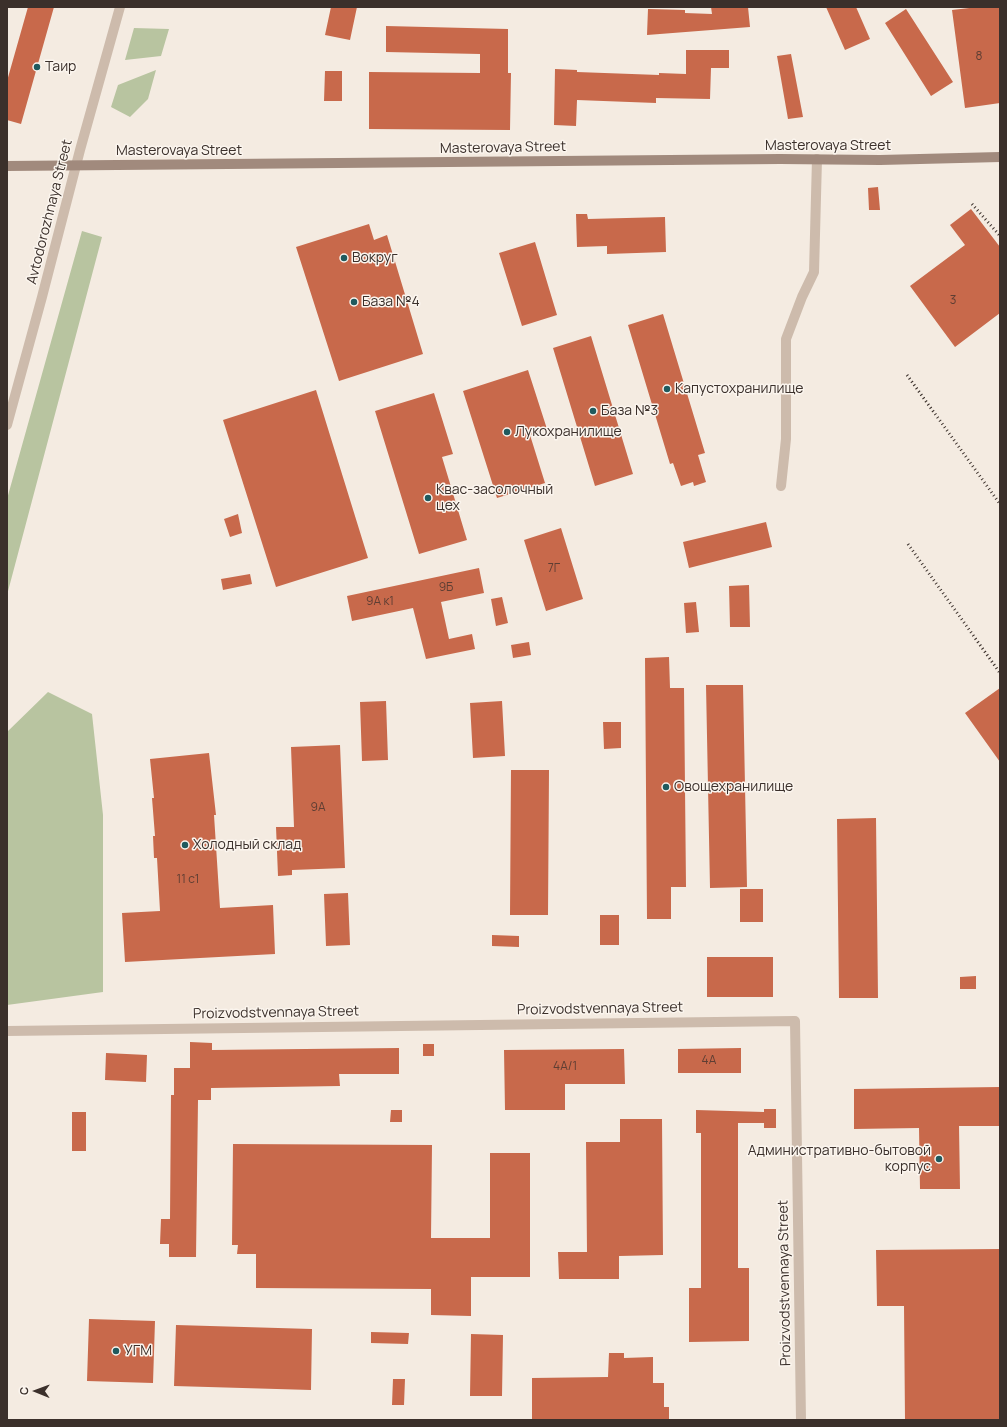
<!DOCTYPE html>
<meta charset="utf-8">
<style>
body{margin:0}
#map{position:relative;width:1007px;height:1427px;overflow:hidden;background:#f4ebe1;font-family:Manrope,sans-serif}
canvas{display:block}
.frame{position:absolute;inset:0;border:8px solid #3b302b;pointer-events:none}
.north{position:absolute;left:16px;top:1371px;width:40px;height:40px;-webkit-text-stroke:3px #fbf5ee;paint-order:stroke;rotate:271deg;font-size:11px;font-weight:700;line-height:16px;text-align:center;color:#3b302b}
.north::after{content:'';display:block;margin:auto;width:14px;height:18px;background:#3b302b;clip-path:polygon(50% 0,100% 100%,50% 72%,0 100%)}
</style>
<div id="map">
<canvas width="1007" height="1427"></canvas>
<div class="frame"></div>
<div class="north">С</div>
</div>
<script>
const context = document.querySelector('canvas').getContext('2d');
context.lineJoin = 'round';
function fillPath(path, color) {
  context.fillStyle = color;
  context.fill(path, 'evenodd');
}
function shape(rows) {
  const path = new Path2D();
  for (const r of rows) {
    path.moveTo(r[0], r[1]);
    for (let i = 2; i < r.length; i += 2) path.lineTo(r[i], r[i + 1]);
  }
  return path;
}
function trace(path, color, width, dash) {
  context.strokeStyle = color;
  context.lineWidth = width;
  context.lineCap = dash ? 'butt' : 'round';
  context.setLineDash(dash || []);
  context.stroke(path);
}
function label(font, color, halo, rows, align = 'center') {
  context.font = font + ' Manrope,sans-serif';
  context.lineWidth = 3;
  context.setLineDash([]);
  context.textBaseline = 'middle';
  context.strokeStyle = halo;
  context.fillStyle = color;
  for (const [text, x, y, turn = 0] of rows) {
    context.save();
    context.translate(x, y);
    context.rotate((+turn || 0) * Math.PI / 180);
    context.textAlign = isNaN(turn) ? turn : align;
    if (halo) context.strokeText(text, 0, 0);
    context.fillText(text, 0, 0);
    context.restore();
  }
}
fillPath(shape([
 [134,28,169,29,161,56,125,60],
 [156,70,148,99,130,117,111,107,118,85],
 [82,231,102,237,7,595,7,499],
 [48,692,92,714,103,815,103,992,7,1005,7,732]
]), '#b8c4a0');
fillPath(shape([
 [28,7,54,7,21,124,7,120,7,81],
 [331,7,357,7,350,40,325,35],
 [711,7,748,7,750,27,647,35,648,9,685,10,685,13,712,14],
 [826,7,856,7,870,39,845,50],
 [978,7,1000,7,1000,103,965,108,952,10],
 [906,9,953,82,931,96,885,23],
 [386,26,508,29,508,73,511,73,510,130,369,129,369,72,480,73,480,54,386,52],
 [686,50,729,50,729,68,711,68,710,99,656,98,656,103,577,100,576,126,554,125,555,69,577,70,577,72,659,75,659,73,686,74],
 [791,54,803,117,788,119,777,56],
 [325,71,342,71,342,101,324,101],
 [878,187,880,210,869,210,868,188],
 [971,209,1000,247,1000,313,955,347,910,286,965,245,950,225],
 [576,214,587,214,588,219,665,217,666,252,607,254,607,246,577,247],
 [369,224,374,240,387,235,423,354,339,381,296,247],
 [535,242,557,315,522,326,499,253],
 [663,314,705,453,698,455,706,482,694,486,693,482,681,486,673,463,670,464,628,325],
 [591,336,633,474,595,486,553,348],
 [528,370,547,429,530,435,545,483,497,498,463,391],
 [316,390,368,558,276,587,223,420],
 [434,393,453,454,442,457,467,540,419,554,375,411],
 [238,514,242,533,230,537,224,519],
 [766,522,772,547,689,568,683,542],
 [561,528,583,599,546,611,524,540],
 [479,568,484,593,441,602,449,639,472,634,475,649,426,659,413,608,352,621,347,596],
 [250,574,252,584,223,590,221,579],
 [749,585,750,627,730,627,729,586],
 [502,597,508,623,496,626,491,599],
 [696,602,699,632,686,633,684,603],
 [529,642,531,655,513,658,511,645],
 [669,657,670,688,684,688,686,887,671,887,671,919,647,919,645,658],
 [706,685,743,685,747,887,710,888],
 [1000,688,1000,762,965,713],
 [386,701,388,760,362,761,360,702],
 [502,701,505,756,473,758,470,703],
 [603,722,621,722,621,748,604,749],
 [340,745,345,868,292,870,292,875,278,876,276,827,294,827,291,747],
 [209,753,216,815,214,815,220,908,273,905,275,954,125,962,122,913,160,911,157,858,154,858,153,836,155,836,152,798,154,798,150,759],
 [511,770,549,770,548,915,510,915],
 [876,818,878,998,839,998,837,819],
 [740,889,763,889,763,922,740,922],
 [348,893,350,945,326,946,324,894],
 [600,915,619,915,619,945,600,945],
 [492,935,519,936,519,947,492,946],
 [707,957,773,957,773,997,707,997],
 [976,976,976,989,960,989,960,977],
 [190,1042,212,1043,212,1050,399,1048,399,1074,339,1074,340,1086,211,1088,211,1100,198,1100,196,1257,169,1257,169,1244,160,1244,161,1219,170,1219,171,1095,174,1095,174,1068,190,1068],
 [423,1044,434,1044,434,1056,423,1056],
 [741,1048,741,1073,678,1073,678,1049],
 [624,1049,625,1084,565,1084,565,1110,505,1110,504,1050],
 [106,1053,147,1055,146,1082,105,1080],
 [1000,1087,1000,1126,959,1126,960,1189,920,1189,919,1128,854,1129,854,1089],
 [764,1109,776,1109,776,1128,764,1128,764,1123,738,1123,738,1268,749,1268,749,1341,689,1342,689,1288,701,1288,701,1133,696,1133,696,1110,764,1112],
 [391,1110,402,1110,402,1122,390,1122],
 [72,1112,86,1112,86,1151,72,1151],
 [620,1119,662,1119,663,1255,619,1256,619,1279,559,1279,558,1252,587,1252,586,1142,620,1142],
 [233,1144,432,1145,431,1238,490,1238,490,1153,530,1153,530,1277,471,1277,471,1316,431,1315,431,1289,256,1288,256,1254,237,1254,238,1245,232,1245],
 [1000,1249,1000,1420,905,1420,904,1306,877,1306,876,1250],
 [89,1319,155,1321,153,1383,87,1381],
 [176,1325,312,1329,311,1390,174,1386],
 [371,1332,409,1333,408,1344,371,1343],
 [471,1334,503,1335,502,1396,470,1396],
 [609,1353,624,1353,624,1358,653,1357,653,1383,664,1383,664,1407,669,1407,669,1420,532,1420,532,1378,608,1377],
 [393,1379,405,1379,404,1405,392,1405]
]), '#c8694b');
trace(shape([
 [7,425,42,297,80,150,120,7],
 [781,486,786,439,786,339,802,297,814,272,817,159],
 [7,1031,795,1021,801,1420]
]), '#cdbbac', 10);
trace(shape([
 [7,166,780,159,880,160,1000,157]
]), '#a18a7d', 10);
trace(shape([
 [972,204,1000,236],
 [907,375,1000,504],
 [908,544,1000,673]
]), '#3b302b', 3, [1, 3]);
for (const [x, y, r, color] of [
 [37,67,4,"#1f5a5e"],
 [344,258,4,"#1f5a5e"],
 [354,302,4,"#1f5a5e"],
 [667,389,4,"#1f5a5e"],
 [593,411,4,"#1f5a5e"],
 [507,432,4,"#1f5a5e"],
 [428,498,4,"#1f5a5e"],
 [666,787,4,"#1f5a5e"],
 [185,845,4,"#1f5a5e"],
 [939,1159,4,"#1f5a5e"],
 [116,1351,4,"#1f5a5e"]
]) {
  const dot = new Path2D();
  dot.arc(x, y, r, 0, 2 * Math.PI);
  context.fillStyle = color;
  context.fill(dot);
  trace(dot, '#fbf5ee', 1.5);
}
label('12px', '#5e3e33', null, [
 ["8",979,57],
 ["3",953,301],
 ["7Г",554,569],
 ["9Б",446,588],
 ["9А к1",380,602],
 ["9А",318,808],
 ["11 с1",188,880],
 ["4А",709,1061],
 ["4А/1",565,1067]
]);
label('14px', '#3b302b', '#fbf5ee', [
 ["Таир",45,67],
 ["Вокруг",352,258],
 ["База №4",362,302],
 ["Капустохранилище",675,389],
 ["База №3",601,411],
 ["Лукохранилище",515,432],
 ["Квас-засолочный",436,490],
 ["цех",436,506],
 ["Овощехранилище",674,787],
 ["Холодный склад",193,845],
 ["Административно-бытовой",931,1151,"right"],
 ["корпус",931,1167,"right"],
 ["УГМ",124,1351]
], 'left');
label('14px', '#3b302b', '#fbf5ee', [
 ["Masterovaya Street",828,146],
 ["Masterovaya Street",503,148,-1],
 ["Masterovaya Street",179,151],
 ["Avtodorozhnaya Street",50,212,-76],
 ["Proizvodstvennaya Street",600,1009,-1],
 ["Proizvodstvennaya Street",276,1013,-1],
 ["Proizvodstvennaya Street",785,1283,-91]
]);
</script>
